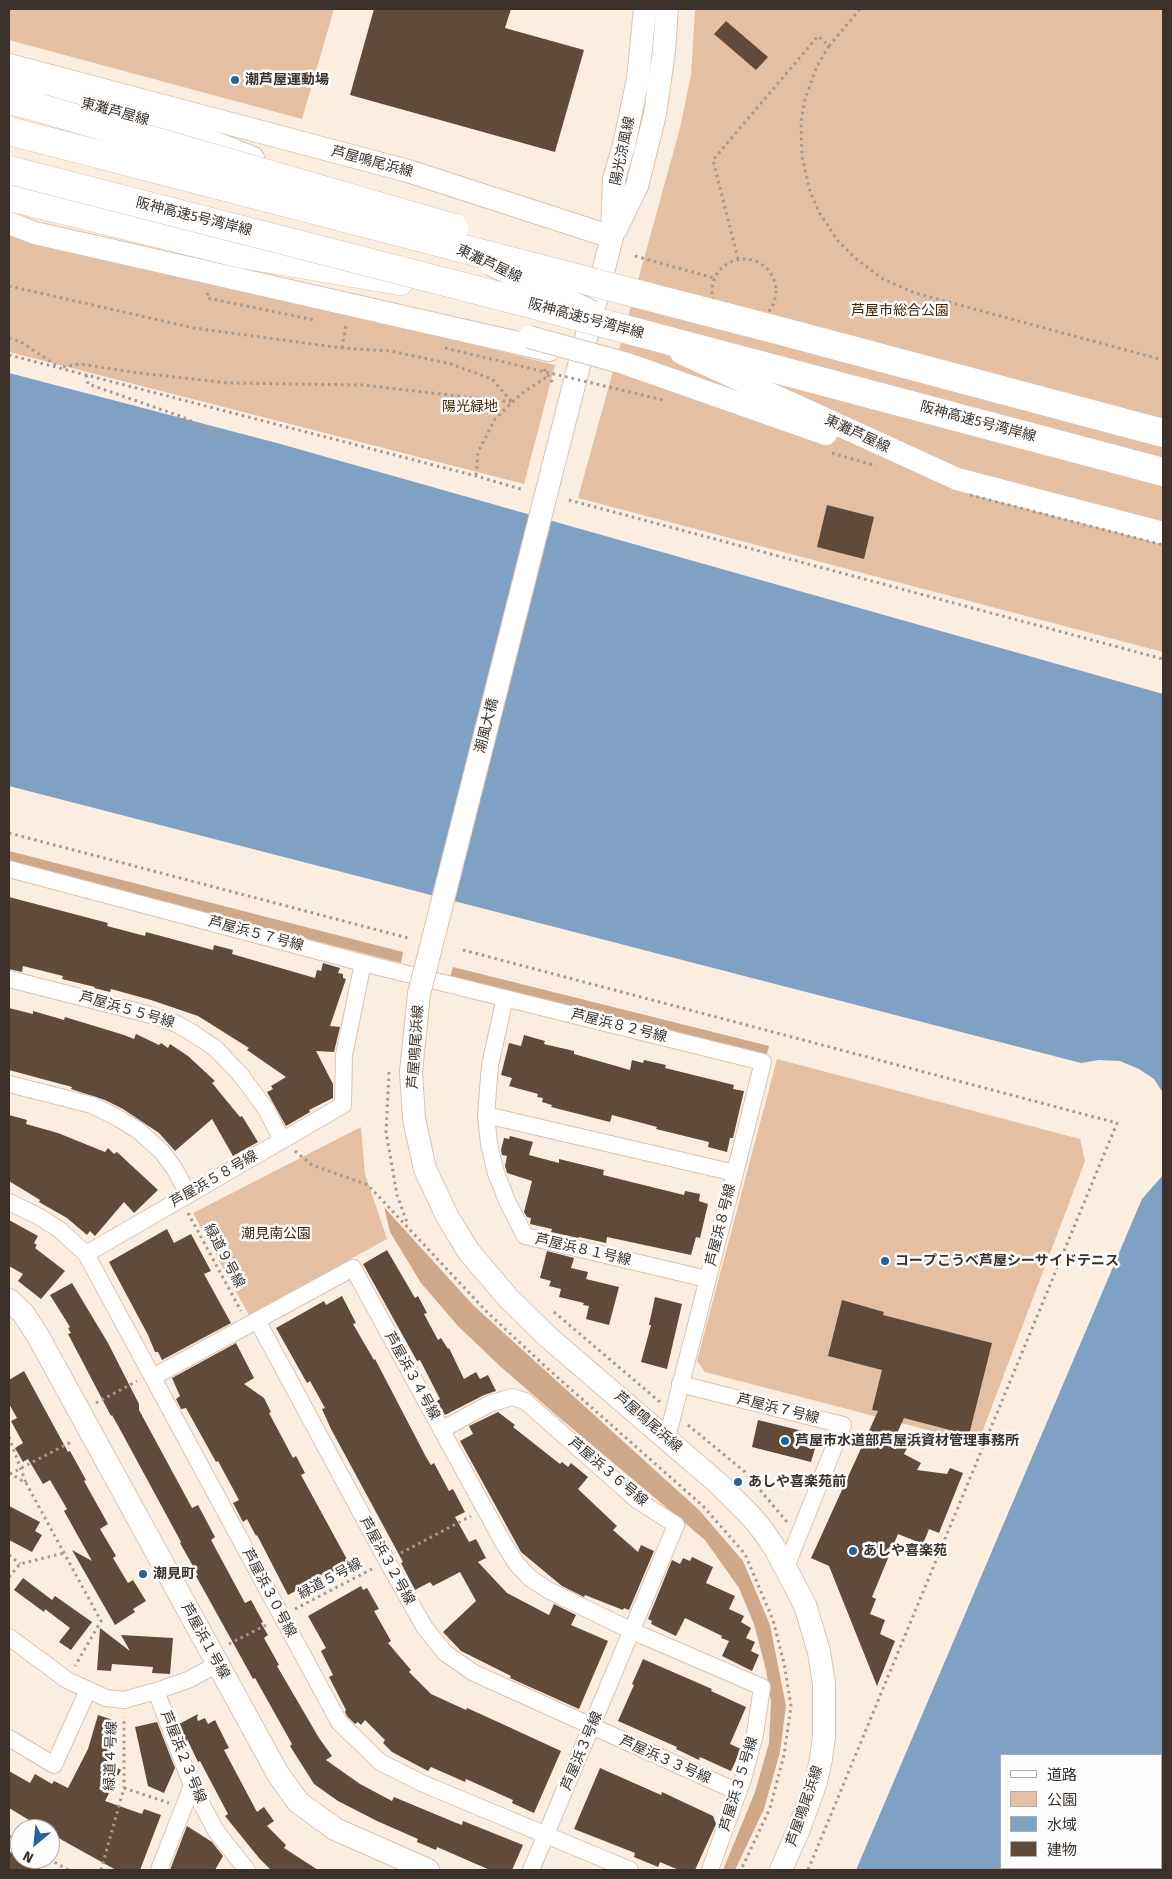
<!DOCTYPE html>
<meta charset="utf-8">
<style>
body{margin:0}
#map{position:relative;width:1172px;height:1879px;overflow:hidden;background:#fcede1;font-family:"Fira Sans","Noto Sans JP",sans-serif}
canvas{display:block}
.frame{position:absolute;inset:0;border:10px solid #3b312a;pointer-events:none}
.legend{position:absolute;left:1000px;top:1754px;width:162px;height:115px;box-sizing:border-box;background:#fdfdfd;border:1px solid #afaba9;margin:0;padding:6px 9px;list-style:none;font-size:15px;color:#3b312a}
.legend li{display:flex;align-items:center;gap:10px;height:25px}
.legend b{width:25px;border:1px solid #afaba9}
.north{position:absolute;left:10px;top:1819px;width:50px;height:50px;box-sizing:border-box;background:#fdfdfd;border:1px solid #afaba9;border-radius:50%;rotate:208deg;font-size:14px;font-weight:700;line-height:20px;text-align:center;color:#3b312a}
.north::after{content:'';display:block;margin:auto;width:18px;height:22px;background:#226399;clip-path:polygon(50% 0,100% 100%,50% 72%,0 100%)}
</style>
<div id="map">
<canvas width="1172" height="1879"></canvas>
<div class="frame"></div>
<ul class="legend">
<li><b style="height:6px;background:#fff"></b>道路</li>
<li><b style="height:14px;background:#e4bfa2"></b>公園</li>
<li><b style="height:14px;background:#7fa1c3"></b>水域</li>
<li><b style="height:14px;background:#604b3b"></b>建物</li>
</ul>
<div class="north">N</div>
</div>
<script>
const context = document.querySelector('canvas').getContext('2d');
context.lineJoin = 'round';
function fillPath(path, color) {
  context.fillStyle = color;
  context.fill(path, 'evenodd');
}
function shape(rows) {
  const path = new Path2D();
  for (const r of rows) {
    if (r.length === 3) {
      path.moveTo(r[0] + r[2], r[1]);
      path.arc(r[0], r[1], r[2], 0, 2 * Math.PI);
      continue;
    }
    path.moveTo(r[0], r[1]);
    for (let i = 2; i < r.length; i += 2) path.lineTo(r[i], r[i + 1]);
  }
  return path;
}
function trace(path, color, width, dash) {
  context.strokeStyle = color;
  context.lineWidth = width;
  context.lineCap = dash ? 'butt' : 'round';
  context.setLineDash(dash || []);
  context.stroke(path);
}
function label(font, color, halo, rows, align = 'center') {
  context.font = font + ' "Fira Sans","Noto Sans JP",sans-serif';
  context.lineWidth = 5;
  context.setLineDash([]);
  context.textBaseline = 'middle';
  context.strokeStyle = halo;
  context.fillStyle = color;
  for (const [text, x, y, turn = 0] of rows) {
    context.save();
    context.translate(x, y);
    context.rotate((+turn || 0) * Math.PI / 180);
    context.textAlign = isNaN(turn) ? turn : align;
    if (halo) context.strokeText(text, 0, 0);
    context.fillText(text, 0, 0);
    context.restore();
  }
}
fillPath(shape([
 [9,9,334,9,302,119,9,40],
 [695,9,1163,9,1163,652,578,498,680,128,691,75],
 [9,227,555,365,524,484,9,352],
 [777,1059,1080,1139,1085,1161,978,1443,705,1372,697,1361],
 [361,1127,365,1174,387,1239,249,1315,193,1213]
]), '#e4bfa2');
fillPath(shape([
 [9,851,403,952,401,963,9,862],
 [453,967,769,1046,766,1057,450,977],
 [384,1207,473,1305,699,1510,743,1561,770,1625,786,1706,780,1752,764,1809,735,1870,723,1870,755,1792,769,1743,771,1702,766,1670,754,1624,739,1588,705,1540,555,1414,501,1367,458,1326,421,1283,390,1232]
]), '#cfa889');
fillPath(shape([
 [9,373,277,443,1163,694,1163,1093,1154,1079,1139,1069,1120,1061,1099,1060,1081,1063,9,786],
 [1163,1175,1163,1870,856,1870,1142,1199],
 [1001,1755,1161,1755,1161,1868,1001,1868]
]), '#7fa1c3');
fillPath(shape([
 [374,9,511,9,505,28,584,50,555,152,350,95],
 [726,21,768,57,756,70,714,34],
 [827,505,874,517,864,559,817,547],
 [9,897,108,923,107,926,145,936,146,932,213,950,214,945,233,950,232,954,315,978,317,970,321,971,323,963,340,968,338,973,343,974,343,978,346,979,330,1026,340,1027,334,1052,316,1051,333,1084,333,1098,309,1110,310,1112,286,1126,267,1092,273,1089,271,1086,286,1077,247,1050,249,1048,198,1016,151,1000,111,989,110,992,94,988,95,987,62,979,63,976,23,966,22,972,9,969],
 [9,1008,33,1014,33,1011,64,1020,65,1017,124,1035,134,1039,136,1034,159,1045,161,1043,168,1048,170,1044,188,1056,215,1081,212,1083,240,1117,242,1116,258,1142,233,1156,212,1119,175,1151,159,1133,123,1109,105,1100,71,1089,72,1087,9,1070],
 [524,1035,545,1041,544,1044,574,1051,574,1054,630,1070,632,1060,643,1063,644,1060,666,1065,665,1068,734,1085,733,1089,744,1091,733,1138,730,1138,727,1152,708,1147,709,1142,656,1129,657,1127,612,1115,610,1122,551,1107,552,1105,542,1102,543,1098,537,1097,538,1094,509,1086,512,1078,501,1075,509,1043,521,1046],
 [9,1115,27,1120,26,1124,58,1133,105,1152,108,1148,114,1154,117,1152,158,1190,134,1213,124,1202,95,1236,90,1231,87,1235,67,1218,39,1202,40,1200,9,1181],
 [510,1136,533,1142,529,1155,559,1163,559,1159,604,1170,603,1175,684,1195,685,1191,700,1194,699,1201,708,1204,700,1238,696,1237,691,1255,607,1237,606,1243,579,1237,578,1238,551,1232,552,1229,530,1224,531,1218,527,1217,524,1212,532,1181,507,1173,505,1166,507,1156,502,1155,501,1150,504,1138,509,1139],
 [9,1220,38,1236,34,1243,37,1245,35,1248,65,1271,41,1299,18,1281,23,1274,9,1266],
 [167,1229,174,1243,191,1234,211,1271,204,1274,231,1323,162,1360,158,1352,155,1352,148,1335,109,1262],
 [387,1250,415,1298,418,1296,427,1313,424,1314,438,1340,441,1338,448,1349,449,1348,464,1379,476,1372,480,1379,488,1375,496,1391,484,1395,445,1415,437,1401,440,1399,420,1360,417,1361,363,1264],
 [547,1251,574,1258,571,1268,588,1272,586,1279,619,1287,609,1325,586,1319,589,1306,583,1305,584,1303,559,1297,561,1289,549,1286,551,1281,540,1278],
 [72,1283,108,1343,139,1404,139,1410,192,1508,198,1505,215,1537,211,1540,245,1603,251,1600,263,1622,261,1623,268,1635,264,1638,279,1665,277,1666,319,1738,332,1756,326,1760,360,1784,392,1801,394,1797,454,1822,462,1825,463,1821,523,1845,512,1870,490,1870,437,1847,436,1850,417,1842,418,1839,377,1821,338,1801,314,1784,290,1746,292,1744,255,1678,253,1679,242,1659,196,1576,198,1575,180,1543,181,1542,122,1433,112,1415,111,1416,68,1334,71,1333,68,1328,70,1327,50,1295],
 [342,1296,356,1323,353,1324,374,1360,375,1359,426,1457,431,1465,434,1463,449,1491,453,1489,465,1512,455,1517,469,1542,476,1539,486,1558,478,1562,507,1593,549,1615,554,1604,576,1615,571,1625,608,1641,579,1709,510,1678,511,1676,461,1651,443,1632,476,1601,460,1572,433,1586,430,1582,415,1590,401,1563,403,1562,331,1429,322,1409,325,1408,310,1381,307,1383,276,1328,324,1301,326,1305],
 [655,1297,682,1304,667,1369,641,1362,651,1325,649,1325],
 [842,1300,884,1312,883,1315,992,1343,969,1435,904,1418,893,1442,907,1448,904,1454,921,1463,917,1470,947,1474,950,1468,963,1473,939,1533,929,1529,923,1544,898,1534,872,1597,876,1599,870,1614,885,1620,880,1634,895,1641,877,1686,829,1566,811,1558,878,1411,872,1410,882,1370,828,1356],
 [236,1343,254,1378,244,1384,264,1398,271,1412,269,1413,293,1458,296,1456,305,1473,301,1475,349,1563,288,1595,257,1535,256,1536,247,1519,243,1522,233,1503,239,1500,218,1461,216,1462,186,1408,181,1409,176,1399,180,1396,172,1378],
 [24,1371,68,1452,70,1451,86,1480,84,1481,108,1524,100,1529,116,1556,113,1558,128,1583,133,1580,146,1601,133,1609,135,1612,115,1625,72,1550,92,1561,64,1511,67,1509,50,1480,43,1484,28,1459,23,1462,15,1448,23,1443,11,1421,17,1418,9,1404,9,1380],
 [498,1412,515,1425,513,1427,560,1464,562,1462,568,1467,571,1463,588,1477,578,1489,617,1526,613,1530,638,1552,641,1545,654,1551,629,1610,624,1608,623,1610,585,1595,584,1597,562,1586,521,1552,460,1441,473,1434,469,1426],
 [758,1420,819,1435,811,1462,752,1447],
 [9,1506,40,1522,35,1531,42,1535,32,1552,9,1540],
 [692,1557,713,1567,706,1583,735,1596,729,1609,744,1616,741,1622,751,1628,746,1638,755,1642,751,1651,759,1655,752,1671,722,1656,729,1641,721,1638,722,1636,685,1618,676,1636,651,1624,652,1621,648,1619,672,1560,680,1564,683,1558,690,1561],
 [23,1578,52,1600,55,1596,92,1622,71,1650,59,1642,70,1628,45,1609,44,1612,14,1590],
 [361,1586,363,1590,367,1588,379,1609,374,1611,391,1641,388,1643,411,1670,409,1672,431,1694,466,1710,467,1708,498,1722,561,1751,534,1813,512,1803,513,1800,466,1779,465,1782,431,1767,428,1771,392,1752,383,1743,385,1740,365,1720,361,1725,358,1722,355,1724,347,1716,345,1712,346,1710,329,1677,333,1675,321,1651,326,1648,308,1616],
 [100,1628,130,1651,121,1635,173,1638,170,1674,152,1673,153,1667,112,1664,111,1671,97,1670],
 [643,1659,712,1689,711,1691,746,1707,730,1744,741,1749,731,1771,700,1757,699,1760,676,1749,677,1747,618,1721,634,1685,632,1684],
 [198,1714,197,1718,198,1721,205,1718,208,1724,215,1720,229,1748,224,1750,257,1812,264,1807,274,1821,267,1826,286,1845,284,1848,318,1870,271,1870,259,1858,225,1816,228,1814,200,1761,198,1762,187,1739,186,1742,179,1724],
 [98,1715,119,1722,107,1762,121,1770,105,1801,142,1814,144,1809,161,1815,140,1870,116,1870,62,1840,50,1832,50,1829,44,1829,9,1808,9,1771,30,1783,35,1774,52,1784,54,1781,68,1788,88,1749],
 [157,1722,175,1768,164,1793,148,1786,135,1727],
 [600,1768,661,1795,662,1792,713,1816,716,1824,695,1870,679,1870,660,1862,658,1867,634,1857,635,1853,574,1829],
 [187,1826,212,1842,223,1856,215,1870,170,1870],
 [9,1851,20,1859,43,1870,9,1870]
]), '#604b3b');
const street = shape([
 [9,869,363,963,344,1055,343,1105,86,1254],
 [363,963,763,1062,735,1173],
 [9,979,147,1014,177,1024,194,1034,215,1048,240,1074,266,1109,282,1140],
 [505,998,490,1065,486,1115,489,1144,496,1173,507,1201,525,1236,707,1279],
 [9,1084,92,1105,118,1118,139,1131,162,1152,174,1168,188,1194],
 [486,1115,735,1173,667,1438],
 [9,1202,38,1216,60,1230,86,1254,339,1722,380,1762,424,1784,630,1870],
 [257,1320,387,1561,425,1628,445,1653,474,1673,738,1792],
 [153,1377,353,1268,504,1544,516,1563,530,1578,548,1590,632,1631,762,1687,755,1734,743,1779,710,1870],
 [680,1384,843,1425,786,1567],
 [441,1430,489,1404,512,1397,525,1401,637,1500,676,1525,531,1870],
 [9,1637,67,1680,106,1698,124,1700,156,1691,188,1680,218,1664],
 [156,1691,192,1786,216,1831,247,1870],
 [9,1738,54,1765,88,1690],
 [159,1870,192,1786]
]);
const secondary = shape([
 [9,65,408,171,612,237],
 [9,84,146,119,208,140,253,158],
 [9,223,35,233,549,350],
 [616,229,637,186,655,114,664,51,667,9],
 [555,459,612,237,614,179,624,145,638,79,645,9],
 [957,479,1163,533],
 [419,994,411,1072,414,1119,425,1169,447,1216,469,1252,509,1299,548,1337,720,1485,750,1515,764,1532,776,1550,805,1605,819,1652,824,1684,824,1736,821,1759,816,1782,799,1829,781,1870],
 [9,1300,23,1313,38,1336,278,1774,298,1802,335,1829,428,1870]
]);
const highway = shape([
 [9,100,40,108],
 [9,197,241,254,400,281]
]);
trace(street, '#dbc2af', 18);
trace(secondary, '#dbc2af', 24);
trace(highway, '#dbc2af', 29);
trace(shape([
 [829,46,817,66,805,99,801,122,802,157,810,191,819,212,838,241,855,258,883,279,915,293,1163,360],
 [635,256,714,278],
 [744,291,32],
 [738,259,713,160,818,36,829,46,860,9],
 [9,286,194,328,342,348,391,351,451,364,492,379,512,402],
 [208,293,207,298,315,320],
 [9,338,21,342,57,366],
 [342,348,346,326],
 [9,355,476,476,524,490],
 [63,367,80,364,139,373,229,383,362,385,511,402],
 [544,369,554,385],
 [86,375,88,384,180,416,232,440],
 [476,475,478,452,495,419,521,394,548,376],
 [569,500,1163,659],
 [9,833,408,938],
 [463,950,1117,1123,808,1870],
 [389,1072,386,1132,397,1195,408,1225],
 [295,1151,312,1165,368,1185,487,1312,547,1368,703,1506,745,1554,773,1620,784,1663,791,1706,784,1755,770,1808,741,1870],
 [188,1213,241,1311],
 [554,1312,660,1402],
 [96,1403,137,1381],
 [688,1425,745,1472,787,1522],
 [9,1437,26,1483],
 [9,1473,26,1483,101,1621,75,1666],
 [10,1474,73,1441],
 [401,1553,471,1516],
 [9,1555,20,1564],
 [9,1577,20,1564,64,1553],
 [295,1609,372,1569],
 [229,1644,268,1624],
 [124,1788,169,1803],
 [9,1836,20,1842],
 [49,1859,68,1870],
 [101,1870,124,1788,124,1717]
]), '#a5998f', 3, [2.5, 4]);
trace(street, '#fff', 16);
trace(secondary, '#fff', 22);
trace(highway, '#fff', 28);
const secondaryBridge = shape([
 [490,264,593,312],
 [529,337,624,363,826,434],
 [681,353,957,479],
 [419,994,555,459]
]);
const highwayBridge = shape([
 [40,108,454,228],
 [9,131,777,330,1163,433],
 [9,170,527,303,1163,472]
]);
trace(secondaryBridge, '#dbc2af', 24, []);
trace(highwayBridge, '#dbc2af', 29, []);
trace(shape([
 [445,348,663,400],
 [832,453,876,466],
 [970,495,1163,545]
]), '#a5998f', 3, [2.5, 4]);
trace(secondaryBridge, '#fff', 22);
trace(highwayBridge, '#fff', 28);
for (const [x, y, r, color] of [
 [235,80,5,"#226399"],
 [885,1261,5,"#226399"],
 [785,1441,5,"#226399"],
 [738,1482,5,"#226399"],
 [853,1551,5,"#226399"],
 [143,1574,5,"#226399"]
]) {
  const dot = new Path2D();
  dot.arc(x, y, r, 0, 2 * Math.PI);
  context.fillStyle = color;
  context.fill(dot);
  trace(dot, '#fdfdfd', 2);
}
label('bold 14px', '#3b312a', '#fdfdfd', [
 ["潮芦屋運動場",245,80],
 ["コープこうべ芦屋シーサイドテニス",895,1261],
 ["芦屋市水道部芦屋浜資材管理事務所",795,1441],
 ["あしや喜楽苑前",748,1482],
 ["あしや喜楽苑",863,1551],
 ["潮見町",153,1574]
], 'left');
label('14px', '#3b312a', '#fdfdfd', [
 ["東灘芦屋線",115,112,15],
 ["陽光涼風線",623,151,-78],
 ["芦屋鳴尾浜線",372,162,15],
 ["阪神高速5号湾岸線",194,217,14],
 ["東灘芦屋線",489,264,25],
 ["阪神高速5号湾岸線",586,319,15],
 ["阪神高速5号湾岸線",978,422,15],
 ["東灘芦屋線",857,434,25],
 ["潮風大橋",487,726,-76],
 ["芦屋浜５７号線",256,934,15],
 ["芦屋浜５５号線",127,1010,16],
 ["芦屋浜８２号線",619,1026,14],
 ["芦屋鳴尾浜線",416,1047,-86],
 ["芦屋浜５８号線",214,1179,-30],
 ["芦屋浜８号線",721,1225,-76],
 ["芦屋浜８１号線",583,1250,13],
 ["緑道９号線",224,1256,62],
 ["芦屋浜３４号線",412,1376,61],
 ["芦屋浜７号線",778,1409,14],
 ["芦屋鳴尾浜線",648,1422,41],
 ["芦屋浜３６号線",608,1472,40],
 ["芦屋浜３２号線",387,1561,61],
 ["緑道５号線",330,1579,-28],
 ["芦屋浜３０号線",269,1593,62],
 ["芦屋浜１号線",205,1641,61],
 ["芦屋浜３号線",582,1751,-67],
 ["緑道４号線",111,1756,-88],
 ["芦屋浜２３号線",183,1757,68],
 ["芦屋浜３３号線",665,1760,24],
 ["芦屋浜３５号線",739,1784,-73],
 ["芦屋鳴尾浜線",805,1806,-71]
]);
label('14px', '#472200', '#fdfdfd', [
 ["芦屋市総合公園",900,311],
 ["陽光緑地",470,407],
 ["潮見南公園",276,1234]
]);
</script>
